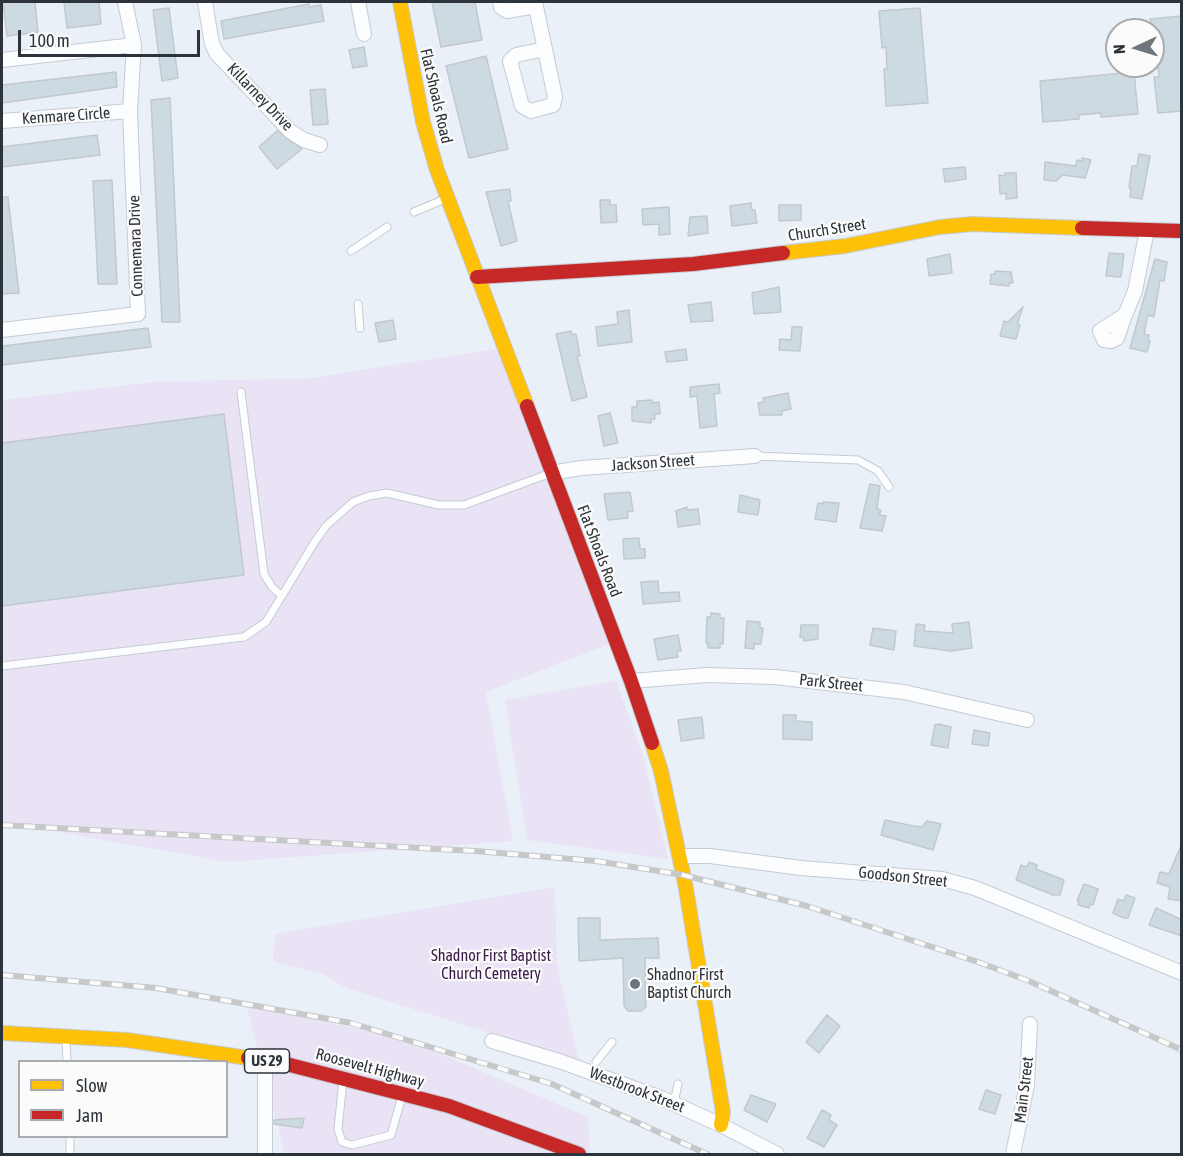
<!DOCTYPE html>
<style>
body{margin:0}
#map{position:relative;width:1183px;height:1156px;overflow:hidden;background:#e9f0f8;font-family:"Asap Condensed",sans-serif}
canvas{display:block}
.frame{position:absolute;inset:0;border:3px solid #2d333a;pointer-events:none}
.legend{position:absolute;left:18px;top:1060px;width:210px;height:78px;box-sizing:border-box;background:#fbfbfb;border:2px solid #a9abae;margin:0;padding:8px 10px;list-style:none;font-size:18px;color:#2d333a}
.legend li{display:flex;align-items:center;gap:12px;height:30px}
.legend b{width:30px;border:2px solid #a9abae}
.north{position:absolute;left:1105px;top:18px;width:60px;height:60px;box-sizing:border-box;background:#fbfbfb;border:2px solid #a9abae;border-radius:50%;rotate:266deg;font-size:16px;font-weight:700;line-height:24px;text-align:center;color:#2d333a}
.north::after{content:'';display:block;margin:auto;width:21px;height:27px;background:#6f757c;clip-path:polygon(50% 0,100% 100%,50% 72%,0 100%)}
.scale{position:absolute;left:18px;top:30px;width:182px;height:27px;box-sizing:border-box;border:3px solid #2d333a;border-top:0;padding-left:8px;font-size:18px;line-height:21px;white-space:nowrap;color:#2d333a;-webkit-text-stroke:4px #fbfbfb;paint-order:stroke}
</style>
<div id="map">
<canvas width="1183" height="1156"></canvas>
<div class="frame"></div>
<ul class="legend">
<li><b style="height:8px;background:#ffc107"></b>Slow</li>
<li><b style="height:8px;background:#c62828"></b>Jam</li>
</ul>
<div class="north">N</div>
<div class="scale">100 m</div>
</div>
<script>
const context = document.querySelector('canvas').getContext('2d');
context.lineJoin = 'round';
function fillPath(path, color) {
  context.fillStyle = color;
  context.fill(path, 'evenodd');
}
function shape(rows) {
  const path = new Path2D();
  for (const r of rows) {
    path.moveTo(r[0], r[1]);
    for (let i = 2; i < r.length; i += 2) path.lineTo(r[i], r[i + 1]);
  }
  return path;
}
function trace(path, color, width, dash) {
  context.strokeStyle = color;
  context.lineWidth = width;
  context.lineCap = dash ? 'butt' : 'round';
  context.setLineDash(dash || []);
  context.stroke(path);
}
function label(font, color, halo, rows, align = 'center') {
  context.font = font + ' "Asap Condensed",sans-serif';
  context.lineWidth = 4.5;
  context.setLineDash([]);
  context.textBaseline = 'middle';
  context.strokeStyle = halo;
  context.fillStyle = color;
  for (const [text, x, y, turn = 0] of rows) {
    context.save();
    context.translate(x, y);
    context.rotate((+turn || 0) * Math.PI / 180);
    context.textAlign = isNaN(turn) ? turn : align;
    if (halo) context.strokeText(text, 0, 0);
    context.fillText(text, 0, 0);
    context.restore();
  }
}
fillPath(shape([
 [500,348,617,641,486,692,513,841,227,862,2,822,2,400,152,382,311,378],
 [616,681,643,755,668,859,527,840,505,700],
 [555,887,557,965,579,1061,346,988,325,975,273,961,275,934],
 [246,1004,408,1040,588,1117,590,1154,285,1154]
]), '#eae3f5');
const building = shape([
 [3,2,35,2,38,32,7,36,3,2],
 [64,2,99,2,101,24,67,28,64,2],
 [432,2,475,2,482,40,441,47,432,2],
 [309,4,309,7,321,5,324,21,224,39,221,21,309,4],
 [169,8,178,78,162,81,153,10,169,8],
 [920,8,928,103,886,106,884,69,887,69,886,47,882,48,879,11,920,8],
 [1182,16,1182,111,1158,113,1154,77,1159,77,1157,55,1153,55,1153,30,1150,19,1182,16],
 [364,47,367,66,353,68,349,50,364,47],
 [486,56,508,149,469,158,446,66,486,56],
 [116,72,117,87,2,103,2,85,116,72],
 [1134,72,1138,114,1101,117,1101,113,1079,115,1079,119,1043,122,1040,81,1134,72],
 [325,89,328,124,313,125,310,90,325,89],
 [170,98,180,322,162,322,151,100,170,98],
 [277,131,302,149,277,169,259,147,277,131],
 [97,135,100,155,2,167,2,147,97,135],
 [1139,154,1150,156,1142,199,1130,197,1131,188,1129,188,1132,166,1137,166,1139,154],
 [1082,158,1091,160,1085,178,1063,175,1056,181,1044,180,1045,162,1076,166,1077,160,1082,161,1082,158],
 [965,167,966,179,945,182,943,169,965,167],
 [1005,173,1016,173,1017,198,1006,199,1006,193,1000,194,999,175,1005,176,1005,173],
 [112,180,117,284,98,284,93,181,112,180],
 [510,189,511,201,508,201,517,241,501,246,486,192,510,189],
 [2,197,8,197,19,293,2,294,2,197],
 [600,200,610,200,610,205,616,205,617,222,601,223,600,200],
 [751,203,752,210,755,210,757,223,732,226,730,206,751,203],
 [779,205,801,205,801,220,779,221,779,205],
 [669,207,670,234,659,235,659,224,643,225,642,209,669,207],
 [707,216,708,233,688,236,690,217,707,216],
 [1109,253,1124,254,1121,277,1106,276,1109,253],
 [950,254,952,273,929,276,927,259,950,254],
 [1155,259,1167,262,1164,281,1160,280,1154,317,1148,315,1144,334,1149,335,1148,340,1150,341,1147,352,1130,348,1155,259],
 [995,271,1011,272,1013,283,1009,283,1009,286,990,284,991,274,995,274,995,271],
 [779,287,781,312,754,314,752,293,779,287],
 [711,302,713,321,691,322,688,305,711,302],
 [1023,307,1017,324,1020,325,1016,339,1000,336,1004,321,1008,322,1023,307],
 [629,310,632,342,598,346,596,327,618,324,617,312,629,310],
 [393,320,396,339,379,342,375,323,393,320],
 [792,327,802,327,800,351,779,350,780,339,791,340,792,327],
 [148,328,151,347,2,365,3,346,148,328],
 [571,331,572,335,576,334,580,356,577,356,587,397,572,401,556,334,571,331],
 [686,349,687,360,667,362,665,352,686,349],
 [719,384,720,393,714,394,717,426,700,428,697,396,690,397,690,387,719,384],
 [788,393,791,409,782,411,782,415,760,415,758,403,764,402,763,398,788,393],
 [652,400,652,403,659,402,660,414,654,414,655,419,651,419,651,423,632,421,632,407,637,407,637,401,652,400],
 [610,413,618,443,604,446,598,416,610,413],
 [224,414,244,575,2,606,2,443,224,414],
 [870,484,880,486,877,508,881,511,879,515,886,516,882,531,860,528,870,484],
 [630,492,633,511,627,512,628,518,608,520,604,494,630,492],
 [740,495,760,500,758,515,738,512,740,495],
 [823,502,839,503,836,522,815,519,818,503,823,504,823,502],
 [687,507,687,510,698,509,700,524,678,527,676,511,687,507],
 [639,538,640,549,645,549,645,558,624,559,623,539,639,538],
 [658,581,659,593,679,592,680,601,643,604,641,582,658,581],
 [711,613,720,614,720,618,724,618,723,644,720,643,720,648,708,648,708,643,706,643,707,617,711,617,711,613],
 [747,621,760,622,760,628,763,628,761,644,754,644,754,649,745,648,747,621],
 [969,622,972,648,951,651,914,646,916,624,925,625,924,631,953,633,952,624,969,622],
 [801,625,818,625,818,639,804,641,804,638,800,637,801,625],
 [873,628,896,631,894,650,870,645,873,628],
 [678,635,681,651,677,651,678,657,658,660,654,639,678,635],
 [783,715,796,715,796,721,812,722,812,740,783,739,783,715],
 [702,717,704,738,681,741,678,720,702,717],
 [939,724,951,727,948,748,931,745,935,725,939,724],
 [974,730,990,733,988,746,972,744,974,730],
 [885,820,913,826,922,827,927,821,941,824,933,850,881,835,885,820],
 [1182,843,1182,901,1168,899,1170,887,1157,883,1160,872,1169,874,1182,843],
 [1029,862,1037,865,1036,869,1064,880,1060,895,1053,895,1016,880,1021,865,1027,867,1029,862],
 [1084,884,1098,889,1093,905,1090,904,1089,908,1078,905,1079,901,1077,901,1084,884],
 [1126,895,1135,898,1128,918,1124,918,1113,913,1118,899,1124,901,1126,895],
 [1156,908,1182,920,1182,936,1149,925,1156,908],
 [578,918,600,918,600,940,658,938,659,958,645,958,646,1007,641,1011,628,1011,624,1006,623,958,579,961,578,918],
 [827,1015,840,1026,819,1053,806,1042,827,1015],
 [986,1090,1001,1095,995,1114,979,1109,986,1090],
 [751,1095,776,1104,767,1122,744,1110,751,1095],
 [822,1110,831,1115,829,1120,837,1125,824,1147,807,1138,822,1110],
 [304,1118,302,1128,274,1124,274,1120,304,1118]
]);
fillPath(building, '#cedae1');
trace(building, '#c1c9ce', 1.5);
const lane = shape([
 [414,212,445,199],
 [351,251,387,227],
 [358,304,360,328],
 [241,392,264,574,272,587,282,596],
 [755,456,858,460,878,471,889,487],
 [2,666,244,637,266,622,314,543,326,526,353,502,369,496,387,493,439,505,464,505,551,473],
 [66,1038,67,1062],
 [596,1062,612,1042],
 [343,1080,338,1129,342,1142,352,1145,391,1135,402,1096],
 [674,1103,678,1084],
 [70,1136,70,1154]
]);
const street = shape([
 [205,2,212,44,217,54,290,131,304,140,320,145],
 [358,2,364,34],
 [500,2,501,7,507,11,536,6],
 [535,2,555,97,553,105,531,111,522,106,510,61,516,55,545,49],
 [2,60,134,45],
 [2,121,130,111],
 [1125,315,1117,338,1111,341,1104,340,1100,331,1125,315,1135,291,1147,230],
 [2,330,138,314,130,111,134,45,125,2],
 [551,473,581,468,755,456],
 [631,681,707,675,775,677,904,692,1027,720],
 [680,856,710,856,801,868,942,879,975,888,1182,973],
 [492,1041,562,1062,661,1098,721,1125,777,1154],
 [265,1060,265,1154],
 [1013,1154,1027,1085,1030,1024]
]);
const slow = shape([
 [400,2,423,122,437,170,527,406],
 [783,253,845,246,940,227,972,224,1082,228],
 [652,743,661,771,685,883,723,1112,721,1125],
 [2,1033,127,1040,248,1058]
]);
const jam = shape([
 [1082,228,1182,231],
 [477,277,693,264,783,253],
 [527,406,631,681,652,743],
 [248,1058,290,1065,449,1106,579,1154]
]);
trace(lane, '#c5cbd2', 9);
trace(street, '#c5cbd2', 16);
trace(slow, '#c5cbd2', 16);
trace(jam, '#c5cbd2', 16);
trace(lane, '#fcfdfe', 7);
trace(street, '#fcfdfe', 14);
trace(slow, '#ffc107', 14);
trace(jam, '#c62828', 14);
const rail = shape([
 [2,825,475,851,596,861,683,875,807,906,978,962,1029,981,1182,1050],
 [2,975,156,988,351,1023,552,1084,707,1154]
]);
trace(rail, '#c6c8ca', 6);
trace(rail, '#fbfbfb', 4, [11]);
for (const [x, y, r, color] of [
 [635,984,6,"#6f757c"]
]) {
  const dot = new Path2D();
  dot.arc(x, y, r, 0, 2 * Math.PI);
  context.fillStyle = color;
  context.fill(dot);
  trace(dot, '#fbfbfb', 2);
}
for (const [x, y, w] of [
 [267,1061,45]
]) {
  const box = new Path2D();
  box.roundRect(x - w / 2, y - 12, w, 24, 4.5);
  context.fillStyle = '#fbfbfb';
  context.fill(box);
  trace(box, '#2d333a', 1.5);
}
label('bold 15px', '#2d333a', null, [
 ["US 29",267,1061]
]);
label('16px', '#2d333a', '#fbfbfb', [
 ["Flat Shoals Road",436,96,77],
 ["Killarney Drive",260,97,46],
 ["Kenmare Circle",66,116,-4],
 ["Church Street",827,230,-9],
 ["Connemara Drive",136,246,-92],
 ["Jackson Street",653,463,-4],
 ["Flat Shoals Road",599,551,69],
 ["Park Street",831,683,6],
 ["Goodson Street",903,877,6],
 ["Roosevelt Highway",370,1068,15],
 ["Westbrook Street",637,1090,21],
 ["Main Street",1024,1090,-83]
]);
label('16px', '#391947', '#fbfbfb', [
 ["Shadnor First Baptist",491,956],
 ["Church Cemetery",491,974]
]);
label('16px', '#2d333a', '#fbfbfb', [
 ["Shadnor First",647,975],
 ["Baptist Church",647,993]
], 'left');
</script>
